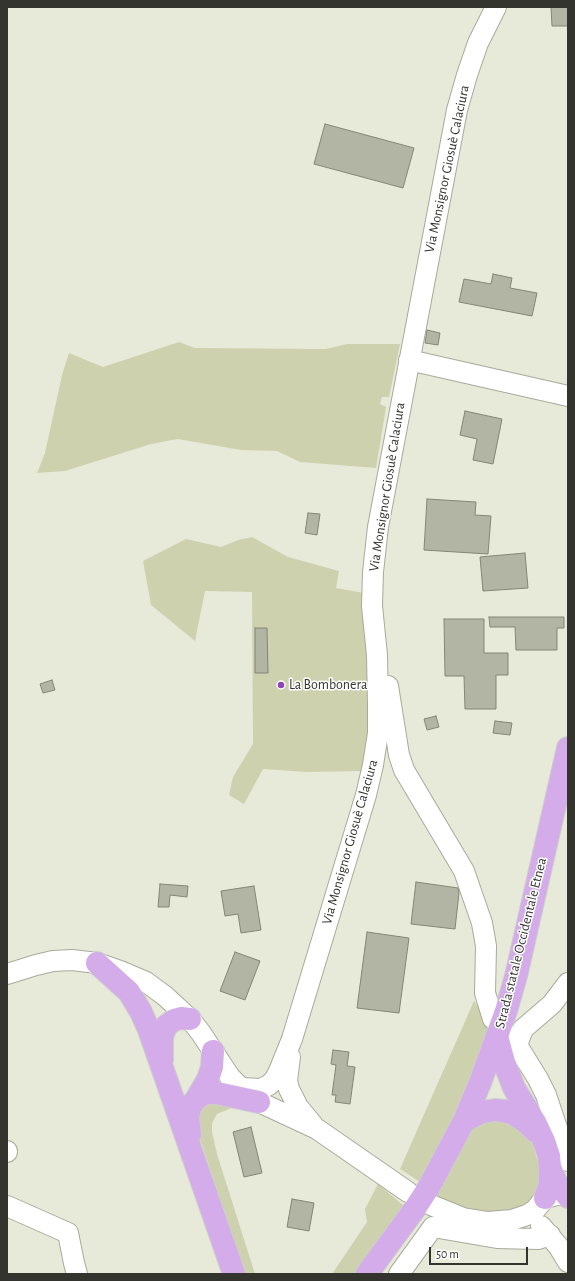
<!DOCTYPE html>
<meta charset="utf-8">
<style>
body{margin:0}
#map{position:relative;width:575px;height:1281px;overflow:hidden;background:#e8ead9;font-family:"Alegreya Sans",sans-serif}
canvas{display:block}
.frame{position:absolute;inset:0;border:8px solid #33342e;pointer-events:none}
.scale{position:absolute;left:429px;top:1247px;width:99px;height:18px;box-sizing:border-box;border:2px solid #33342e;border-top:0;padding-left:5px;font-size:12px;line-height:14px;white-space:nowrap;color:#33342e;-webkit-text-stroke:3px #fff;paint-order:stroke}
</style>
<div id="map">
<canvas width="575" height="1281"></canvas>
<div class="frame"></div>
<div class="scale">50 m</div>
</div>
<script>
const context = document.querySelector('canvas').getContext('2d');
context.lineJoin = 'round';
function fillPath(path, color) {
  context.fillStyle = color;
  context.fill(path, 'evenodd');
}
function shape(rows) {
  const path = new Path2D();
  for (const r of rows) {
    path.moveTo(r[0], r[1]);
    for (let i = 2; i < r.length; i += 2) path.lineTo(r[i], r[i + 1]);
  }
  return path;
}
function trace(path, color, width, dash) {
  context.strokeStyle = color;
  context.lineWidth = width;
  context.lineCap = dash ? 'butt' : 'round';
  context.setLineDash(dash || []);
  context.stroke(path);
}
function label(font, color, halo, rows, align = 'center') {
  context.font = font + ' "Alegreya Sans",sans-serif';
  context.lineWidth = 3;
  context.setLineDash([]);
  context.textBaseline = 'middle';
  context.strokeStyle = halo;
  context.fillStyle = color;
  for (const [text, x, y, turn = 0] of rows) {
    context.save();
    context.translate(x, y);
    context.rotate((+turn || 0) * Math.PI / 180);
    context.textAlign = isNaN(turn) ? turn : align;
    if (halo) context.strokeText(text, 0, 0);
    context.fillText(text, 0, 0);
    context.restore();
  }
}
fillPath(shape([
 [179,342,195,348,326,349,347,344,400,344,389,397,382,397,380,404,386,407,376,468,300,462,277,451,241,450,178,439,151,444,65,471,37,473,45,453,62,375,69,353,103,367],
 [252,537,288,557,339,571,336,588,364,593,370,703,368,742,363,771,307,772,263,769,244,804,229,795,233,777,253,744,252,592,205,591,195,641,151,605,143,561,186,539,221,547,238,540],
 [474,1001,490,1024,471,1079,454,1118,420,1182,400,1169],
 [206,1099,239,1105,217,1114,212,1123,212,1132,217,1154,255,1274,245,1274,193,1118],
 [488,1116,522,1129,533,1145,538,1162,540,1180,537,1193,529,1202,519,1208,504,1213,485,1214,454,1208,432,1197,469,1127],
 [378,1184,404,1206,354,1274,332,1274,367,1222,365,1209]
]), '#cdd1ae');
const building = shape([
 [551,7,568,7,568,26,552,26,551,7],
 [325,124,414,148,403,188,314,164,325,124],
 [493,274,512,278,510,288,537,293,532,316,459,302,464,279,491,284,493,274],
 [427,330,440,333,438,345,425,343,427,330],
 [465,411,502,419,493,464,473,460,477,439,460,435,465,411],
 [427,499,476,502,475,515,491,516,488,554,424,550,427,499],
 [308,513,320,514,317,535,305,533,308,513],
 [525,553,528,588,483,591,480,557,525,553],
 [489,617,564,617,564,628,557,628,557,650,516,650,515,627,490,627,489,617],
 [444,619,484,619,484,653,508,653,508,675,496,675,496,709,465,709,464,676,445,676,444,619],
 [255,628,267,628,268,673,255,673,255,628],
 [52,680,55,690,43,693,40,684,52,680],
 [436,716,439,727,427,730,424,719,436,716],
 [495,721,512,723,510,735,493,733,495,721],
 [416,882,458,888,459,893,455,929,411,924,416,882],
 [160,884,188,886,187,897,170,895,169,907,158,907,160,884],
 [254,886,261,930,241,933,238,914,225,916,221,891,254,886],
 [367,932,409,938,399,1013,357,1008,367,932],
 [235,952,260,961,245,1000,220,991,235,952],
 [333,1050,349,1052,347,1066,355,1067,350,1104,335,1102,336,1095,332,1095,336,1065,331,1064,333,1050],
 [251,1127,262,1173,244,1177,233,1132,251,1127],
 [292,1199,314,1203,309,1231,287,1227,292,1199]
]);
fillPath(building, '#b2b5a4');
trace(building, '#838575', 1);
const minor = shape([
 [409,360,568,396],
 [388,686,399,755,404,770,464,871,482,923,486,946,485,993,493,1019],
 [7,974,36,965,53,961,72,960,97,963,120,971,146,982,165,996,190,1019,201,1033,230,1077,241,1088,259,1102,317,1129,408,1192],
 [508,1035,517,1045,538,1079,546,1095,568,1161],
 [517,1045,523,1029,552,1004,568,983],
 [290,1057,287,1081,289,1089,298,1107,313,1125],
 [241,1088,261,1089,269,1085,275,1079,279,1071,292,1039,366,795,373,765,378,733,378,706,377,655,372,606,373,572,378,527,457,110,467,75,478,43,496,7],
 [7,1151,7,1152],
 [431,1205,463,1218,488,1222,512,1220,527,1215,535,1210,545,1198,557,1195,562,1195],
 [7,1206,68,1233,74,1263,77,1274],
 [541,1226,559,1247,568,1262],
 [399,1274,433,1227,497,1238,538,1239,550,1235]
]);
const major = shape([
 [97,963,129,992,141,1012,149,1030,234,1274],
 [497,1036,504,1062,514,1088,535,1122,544,1141,549,1156,550,1167,550,1184,545,1198],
 [162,1059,162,1037,166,1026,174,1020,181,1018,190,1019],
 [197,1098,208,1079,212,1067,213,1051],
 [464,1121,482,1112,495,1110,505,1111,514,1114,526,1122,535,1131],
 [190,1134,188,1117,190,1107,197,1098,206,1093,217,1093,259,1102],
 [550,1167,556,1182,568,1197],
 [367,1274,414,1210,429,1187,464,1121,480,1083,506,1011,516,976,568,748]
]);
trace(minor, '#a8aa9a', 22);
trace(major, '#cececd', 24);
trace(minor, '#fff', 20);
trace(major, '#d3ace9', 22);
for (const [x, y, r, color] of [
 [281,685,4,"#8f45b7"]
]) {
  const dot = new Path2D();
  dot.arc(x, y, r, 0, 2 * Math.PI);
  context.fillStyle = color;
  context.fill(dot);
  trace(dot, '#fff', 1.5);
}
label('14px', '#33342e', '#fff', [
 ["Via Monsignor Giosuè Calaciura",447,169,-78],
 ["Via Monsignor Giosuè Calaciura",387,487,-81],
 ["Via Monsignor Giosuè Calaciura",350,842,-74],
 ["Strada statale Occidentale Etnea",521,943,-76]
]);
label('14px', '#33342e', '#fff', [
 ["La Bombonera",289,685]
], 'left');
</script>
